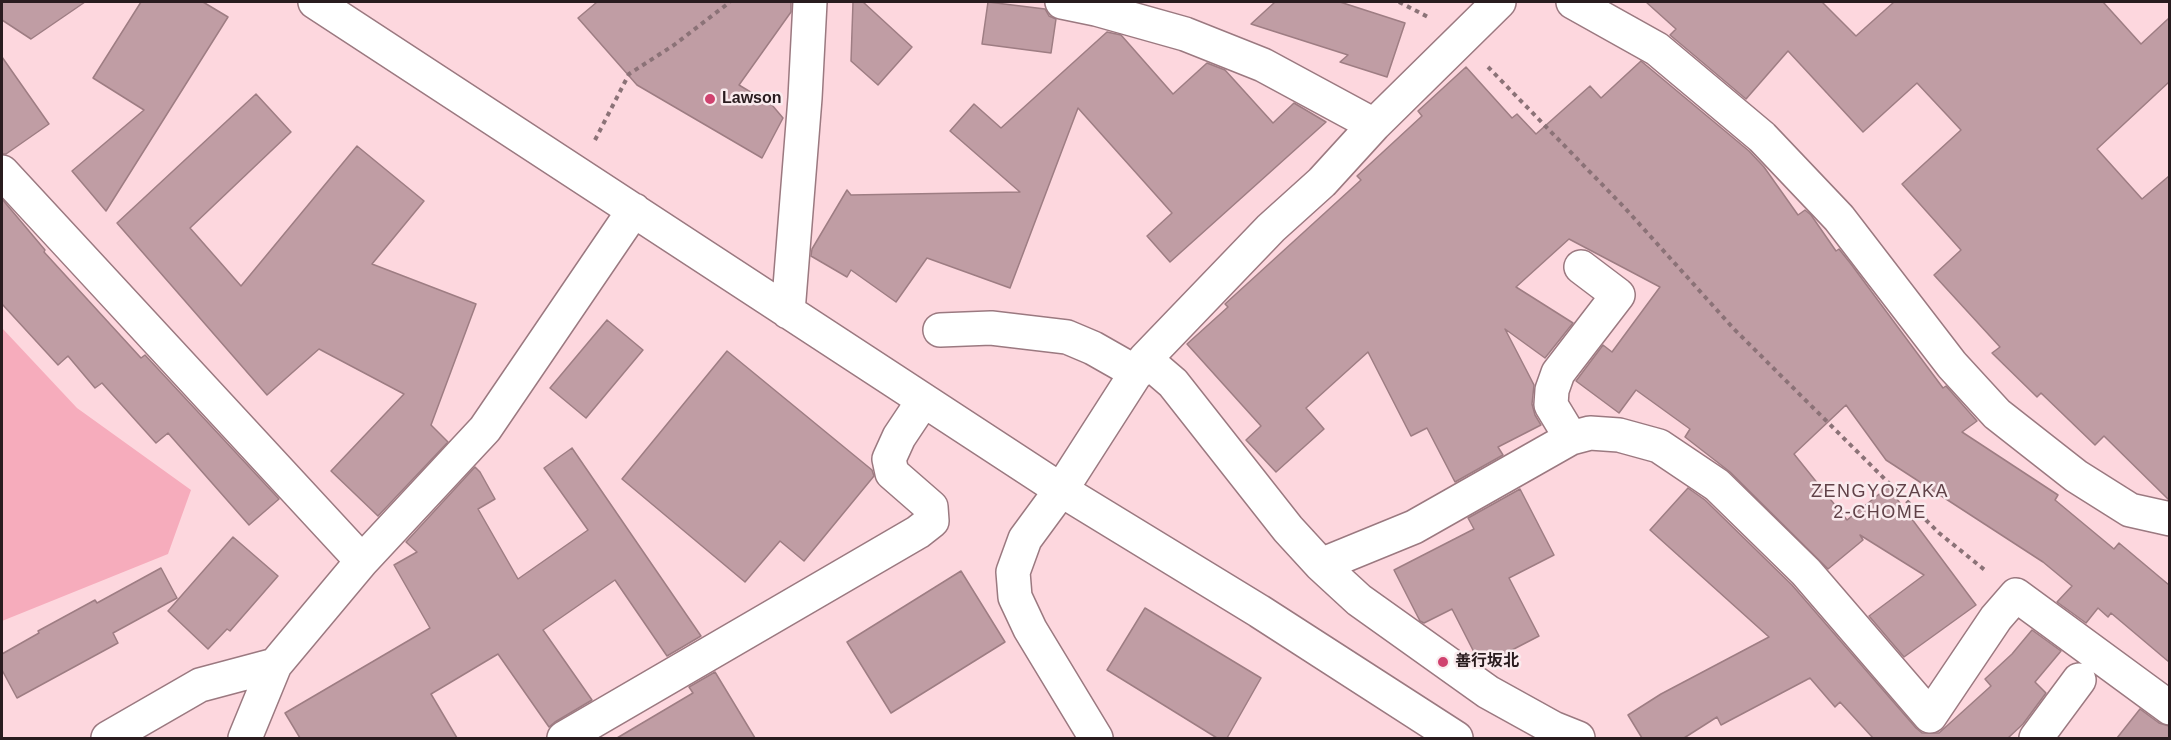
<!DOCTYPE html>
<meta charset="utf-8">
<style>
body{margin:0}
#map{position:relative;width:2171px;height:740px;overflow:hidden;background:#fdd7de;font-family:Helvetica,sans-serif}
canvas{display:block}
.frame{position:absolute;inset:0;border:3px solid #291c1f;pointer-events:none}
</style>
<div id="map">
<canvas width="2171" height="740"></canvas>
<div class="frame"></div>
</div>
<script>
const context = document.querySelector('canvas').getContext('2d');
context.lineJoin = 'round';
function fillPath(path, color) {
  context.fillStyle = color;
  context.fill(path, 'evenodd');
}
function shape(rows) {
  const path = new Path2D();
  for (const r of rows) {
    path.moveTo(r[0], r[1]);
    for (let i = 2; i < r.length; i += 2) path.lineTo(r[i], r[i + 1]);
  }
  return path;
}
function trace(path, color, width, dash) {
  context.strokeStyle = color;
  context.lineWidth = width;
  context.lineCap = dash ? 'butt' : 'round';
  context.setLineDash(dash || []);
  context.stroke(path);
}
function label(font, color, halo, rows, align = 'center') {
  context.font = font + ' Helvetica,"Noto Sans JP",sans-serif';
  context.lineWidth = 5;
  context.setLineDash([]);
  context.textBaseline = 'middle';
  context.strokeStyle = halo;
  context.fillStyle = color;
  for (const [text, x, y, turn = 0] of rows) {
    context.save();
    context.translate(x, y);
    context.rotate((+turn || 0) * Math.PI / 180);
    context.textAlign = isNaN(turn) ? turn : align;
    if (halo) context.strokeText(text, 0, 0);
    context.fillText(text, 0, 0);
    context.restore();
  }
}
fillPath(shape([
 [2,328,77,408,191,490,168,554,2,621]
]), '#f6acbc');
const building = shape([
 [2,2,85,2,31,39,2,20,2,2],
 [141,2,203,2,228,17,106,211,72,171,144,110,93,78,141,2],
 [597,2,791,2,791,12,739,85,772,105,783,118,762,158,637,85,578,18,597,2],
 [853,2,863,2,912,47,878,85,851,61,853,2],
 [988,2,1045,9,1049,16,1056,19,1051,53,982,44,988,2],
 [1275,2,1340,2,1405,23,1387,77,1340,62,1348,55,1251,24,1275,2],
 [1646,2,1822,2,1856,36,1894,2,2103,2,2141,44,2169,18,2169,82,2097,149,2142,199,2169,176,2169,500,2104,436,2095,445,2041,393,2037,397,1992,353,2000,347,1934,275,1961,250,1902,184,1961,130,1917,83,1863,132,1788,51,1746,99,1670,35,1676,29,1646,2],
 [1107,32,1121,35,1173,94,1207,63,1225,70,1273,123,1294,103,1326,122,1170,262,1147,236,1172,213,1078,108,1010,288,927,258,896,302,851,270,847,277,811,256,812,249,847,190,851,195,1020,192,950,131,974,104,1001,128,1107,32],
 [2,57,49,124,6,154,2,154,2,57],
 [1641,61,1749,151,1764,167,1798,215,1805,210,1811,215,1836,251,1839,249,1851,264,1943,388,1946,386,1977,421,1962,432,2058,495,2055,500,2114,549,2119,543,2169,585,2169,662,2111,613,2108,617,2098,608,2086,623,2057,602,2072,586,2043,562,1886,460,1846,405,1794,454,1847,520,1888,487,1976,605,1904,657,1869,616,1924,575,1860,535,1863,540,1828,569,1730,472,1685,437,1690,429,1636,390,1619,413,1576,381,1603,345,1612,352,1660,287,1569,239,1516,287,1573,323,1545,358,1505,329,1534,385,1532,404,1535,415,1541,425,1498,447,1503,455,1455,482,1427,428,1411,436,1368,352,1306,408,1324,429,1276,472,1246,440,1261,426,1187,344,1228,307,1225,304,1361,180,1357,176,1422,116,1418,111,1466,67,1512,118,1517,114,1536,134,1590,86,1601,98,1641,61],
 [256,94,291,132,190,228,241,286,357,146,424,201,372,264,476,304,431,425,448,442,378,516,331,471,404,394,319,349,267,395,117,223,256,94],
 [2,199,45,250,44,252,141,358,145,355,279,499,249,525,168,433,156,443,102,383,95,388,68,356,58,365,2,304,2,199],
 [607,320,643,350,586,418,550,388,607,320],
 [727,351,872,470,874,476,804,561,780,541,745,582,622,479,727,351],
 [572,448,701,636,667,656,615,580,543,630,592,700,555,722,549,727,498,654,431,694,457,738,300,738,285,713,430,628,394,565,417,552,406,542,475,467,480,472,495,499,478,509,518,579,588,530,544,468,572,448],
 [1688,488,1705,500,1792,585,1916,728,1922,733,1939,733,1991,686,1985,679,2012,654,2032,630,2061,651,2035,682,2046,693,2023,724,2008,738,1873,738,1840,702,1835,707,1810,678,1721,725,1717,717,1684,738,1642,738,1628,715,1661,694,1769,637,1650,530,1688,488],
 [1520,489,1554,555,1509,578,1539,636,1483,665,1479,662,1452,609,1424,623,1420,621,1394,570,1474,529,1468,518,1520,489],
 [233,537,278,576,230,631,227,629,208,649,168,611,233,537],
 [161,568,177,598,113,633,118,643,17,698,2,670,2,654,39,633,38,631,95,600,97,603,161,568],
 [961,571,1005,642,891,713,847,642,961,571],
 [1145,608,1261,678,1227,738,1217,738,1107,670,1145,608],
 [715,672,755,738,617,738,693,693,689,687,715,672],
 [2140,709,2159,723,2169,726,2169,738,2117,738,2140,709]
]);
fillPath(building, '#c09da4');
trace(building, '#9e7d83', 1.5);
const minor = shape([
 [315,2,1061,490,1259,611,1456,738],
 [1062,2,1096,9,1185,34,1263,65,1374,125],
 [1573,2,1657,49,1762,137,1839,218,1952,365,1997,414,2076,476,2130,510,2170,519],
 [2,172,362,561],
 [788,312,805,98,810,2],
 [940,330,991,328,1067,337,1093,348,1137,373],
 [1145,359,1173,383,1288,529,1321,565,1359,600,1488,692,1553,728,1578,738],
 [1571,438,1551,405,1552,390,1558,373,1618,295,1581,267],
 [1321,565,1414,527,1571,438,1590,433,1619,435,1659,446,1717,485,1806,572,1930,716,1996,618,2016,595,2170,708],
 [108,738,200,685,275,665],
 [245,738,275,665,362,561,485,429,634,210],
 [564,738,918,532,932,521,931,507,892,473,889,459,899,437,923,401],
 [1096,738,1030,629,1015,597,1013,572,1025,539,1061,490,1145,359,1271,228,1322,182,1374,125,1499,2],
 [2036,738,2079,680]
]);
trace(minor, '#9b7980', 36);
trace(shape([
 [1399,2,1430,18],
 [1488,67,1624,207,1734,329,1939,533,1986,571],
 [595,140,629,74,674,45,730,2]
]), '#8b7277', 4, [4.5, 4.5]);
trace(minor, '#fff', 33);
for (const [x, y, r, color] of [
 [710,99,6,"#d0426f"],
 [1443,662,6,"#d0426f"]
]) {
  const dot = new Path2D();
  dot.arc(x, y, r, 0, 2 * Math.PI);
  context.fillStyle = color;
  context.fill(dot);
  trace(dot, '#faebee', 2);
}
label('bold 16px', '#291c1f', '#faebee', [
 ["Lawson",722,99],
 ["善行坂北",1455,662]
], 'left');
context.letterSpacing = '1.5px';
label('18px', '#604248', '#faebee', [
 ["ZENGYOZAKA",1880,492],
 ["2-CHOME",1880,513]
]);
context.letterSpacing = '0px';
</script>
